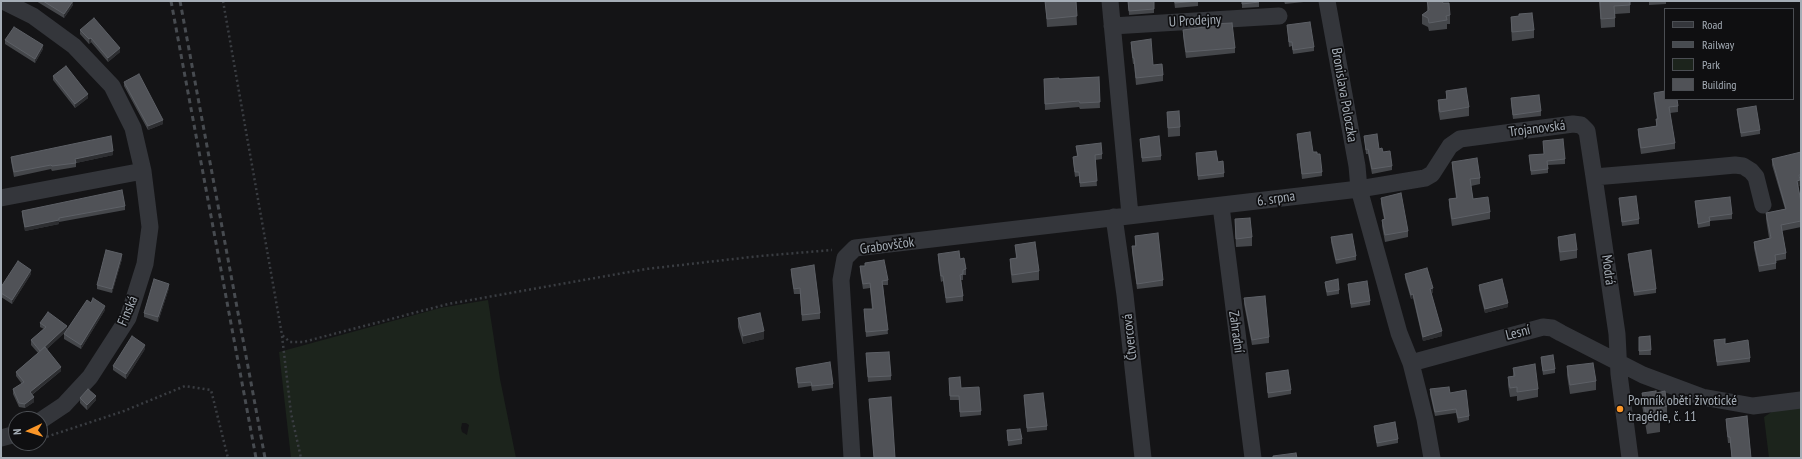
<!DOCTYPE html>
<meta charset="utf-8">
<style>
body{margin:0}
#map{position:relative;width:1802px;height:459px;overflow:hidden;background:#141416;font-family:"PT Sans Narrow",sans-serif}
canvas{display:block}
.frame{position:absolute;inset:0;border:2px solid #a5adb6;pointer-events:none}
.legend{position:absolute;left:1664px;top:8px;width:130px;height:92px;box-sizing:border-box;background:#0f0f11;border:1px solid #4b4e53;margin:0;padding:5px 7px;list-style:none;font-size:12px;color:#a5adb6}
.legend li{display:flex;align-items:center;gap:8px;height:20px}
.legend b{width:20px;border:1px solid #4b4e53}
.north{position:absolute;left:8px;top:411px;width:40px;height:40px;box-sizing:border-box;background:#0f0f11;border:1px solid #4b4e53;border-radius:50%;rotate:266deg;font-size:11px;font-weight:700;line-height:16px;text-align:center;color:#a5adb6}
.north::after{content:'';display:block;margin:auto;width:14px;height:18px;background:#fa9628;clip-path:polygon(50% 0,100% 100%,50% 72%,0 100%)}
</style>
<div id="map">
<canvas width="1802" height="459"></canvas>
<div class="frame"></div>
<ul class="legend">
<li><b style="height:5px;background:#34363b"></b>Road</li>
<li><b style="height:5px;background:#474b50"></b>Railway</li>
<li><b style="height:11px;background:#1c241c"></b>Park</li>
<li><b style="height:11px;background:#505257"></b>Building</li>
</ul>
<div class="north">N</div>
</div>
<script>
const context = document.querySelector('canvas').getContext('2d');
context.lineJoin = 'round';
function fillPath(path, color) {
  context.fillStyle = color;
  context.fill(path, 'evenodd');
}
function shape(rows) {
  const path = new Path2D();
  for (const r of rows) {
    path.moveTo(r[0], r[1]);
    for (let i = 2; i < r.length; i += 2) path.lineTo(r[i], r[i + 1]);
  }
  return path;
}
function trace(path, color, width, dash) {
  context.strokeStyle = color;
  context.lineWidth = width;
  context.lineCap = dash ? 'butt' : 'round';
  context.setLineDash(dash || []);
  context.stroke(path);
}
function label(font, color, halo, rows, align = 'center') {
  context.font = font + ' "PT Sans Narrow",sans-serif';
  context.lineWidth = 3.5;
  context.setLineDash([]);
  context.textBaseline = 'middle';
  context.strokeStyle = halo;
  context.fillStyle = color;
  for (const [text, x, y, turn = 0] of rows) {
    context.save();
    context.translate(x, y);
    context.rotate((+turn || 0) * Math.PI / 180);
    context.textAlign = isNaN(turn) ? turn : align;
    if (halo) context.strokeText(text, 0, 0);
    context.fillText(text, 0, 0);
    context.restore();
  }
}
fillPath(shape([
 [488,300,500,379,516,458,291,458,279,352,440,308],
 [462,423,466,423,469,425,467,435,462,432,461,428],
 [1801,408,1801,458,1769,458,1764,417,1773,411]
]), '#1c241c');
trace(shape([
 [223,1,282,335,290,342,303,342,448,304,646,269,760,256,832,250],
 [282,336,291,413,301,458],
 [42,436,46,437,124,411,185,386,211,390,228,458]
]), '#3a3d42', 2.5, [2, 3]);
trace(shape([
 [3,1,33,16,74,46,112,86,133,128,143,171,150,227,145,264,128,318,90,377,64,405,40,421],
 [1110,1,1130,215],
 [1327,1,1357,166,1359,189,1425,178,1432,174,1450,146,1460,139,1573,124,1581,125,1587,131,1594,177,1703,168,1735,165,1743,166,1751,171,1756,177,1763,205],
 [1112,26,1279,16],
 [1594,177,1617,334,1619,374,1630,458],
 [1,198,143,171],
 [1221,206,1253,458],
 [1114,217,1125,295,1143,458],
 [1411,363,1543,327,1552,328,1561,333,1643,375,1702,397,1753,406,1801,400],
 [1,438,16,434],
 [852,458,841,280,845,258,855,248,1359,189,1399,333,1411,363,1425,419,1432,458]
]), '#34363b', 17);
trace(shape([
 [171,1,256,458],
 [180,1,265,458]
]), '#474b50', 3, [5, 4]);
fillPath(shape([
 [36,1,73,1,73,5,64,18],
 [1045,1,1076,1,1077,25,1047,27],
 [1128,1,1154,1,1154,13,1129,15],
 [1174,1,1198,1,1198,6,1175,8],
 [1242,1,1259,1,1259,7,1242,8],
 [1284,1,1313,1,1285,4],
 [1427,1,1442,1,1443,3,1450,15,1450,24,1447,24,1447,29,1429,31,1428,27,1422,24,1422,15,1427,11],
 [1599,1,1630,1,1630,13,1615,14,1615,27,1601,28],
 [1649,1,1666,1,1666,4,1649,5],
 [1511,17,1534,30,1534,38,1512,41,1511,26],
 [1287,25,1314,47,1314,51,1293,54,1292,46,1289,47],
 [80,30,120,52,108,62,91,42,89,44,80,34],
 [1183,30,1235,48,1235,53,1186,58,1183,36],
 [5,40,43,49,35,63,5,44],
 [1131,42,1163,75,1163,81,1136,85,1134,64,1133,64,1131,48],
 [53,76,88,98,75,108,53,80],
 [1099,77,1100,108,1080,109,1079,107,1045,110,1044,79,1059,79],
 [124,82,163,124,148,130,124,86],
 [1446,91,1469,107,1469,116,1440,120,1438,109,1438,100,1446,99],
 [1654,93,1678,106,1678,112,1670,113,1675,143,1675,149,1641,154,1638,135,1638,129,1656,126,1656,119,1657,119,1654,99],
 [1511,98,1541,111,1541,116,1513,119,1511,103],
 [1737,109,1760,130,1760,134,1741,137,1737,113],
 [1167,112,1180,127,1180,136,1168,137],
 [1297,134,1313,152,1322,172,1322,176,1302,179],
 [1364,136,1383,152,1392,166,1392,170,1372,174,1368,154,1366,154],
 [1140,139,1161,156,1161,160,1142,162],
 [1543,141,1565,159,1565,164,1548,165,1548,173,1531,175,1529,155,1544,154],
 [1076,146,1102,154,1102,159,1095,160,1097,186,1080,187,1079,176,1075,177,1073,161,1073,157,1077,156],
 [1196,153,1218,162,1224,173,1224,177,1198,180],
 [113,155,76,163,76,167,52,171,51,169,14,177,11,161,11,157],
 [1772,159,1800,181,1800,186,1798,186,1801,202,1801,227,1782,231,1786,253,1786,259,1776,261,1776,269,1759,272,1754,248,1754,242,1769,238,1766,219,1766,213,1785,209,1772,165],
 [1452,162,1480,178,1480,184,1471,186,1473,199,1490,212,1490,219,1452,226,1449,206,1449,199,1456,198,1452,168],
 [1381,198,1408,231,1408,237,1385,242,1382,226,1382,220,1384,219,1381,204],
 [1619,198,1639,219,1639,224,1622,226],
 [1695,201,1732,214,1732,219,1710,221,1710,226,1698,228],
 [125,206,125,210,59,222,59,224,25,231,22,215,22,211],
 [1235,219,1252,237,1252,246,1236,247,1235,228],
 [1135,236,1163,280,1163,286,1137,289,1132,252,1132,246,1135,246],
 [1331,237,1356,256,1356,260,1336,264,1331,242],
 [1558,237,1577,250,1577,258,1560,261,1558,245],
 [1015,245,1039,271,1039,280,1012,283,1010,267,1010,259,1016,258],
 [938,254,960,259,966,269,966,275,963,275,963,280,961,280,963,296,963,301,946,303,943,281,941,282,938,260],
 [1628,254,1656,289,1656,293,1634,296,1628,258],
 [122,259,112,293,97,289,97,285],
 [865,263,888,280,888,285,883,285,888,334,866,337,864,309,872,309,870,288,863,289,860,271,860,266,865,266],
 [791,269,820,313,820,319,802,321,800,294,794,294,791,274],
 [31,274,12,304,1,297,1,287],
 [1405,274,1433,293,1431,293,1442,336,1423,341,1413,298,1411,299,1405,278],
 [1325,282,1339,290,1339,294,1327,296,1325,286],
 [1348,284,1370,301,1370,305,1351,308,1348,289],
 [1479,285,1508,307,1485,313,1479,290],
 [169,288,158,322,144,317,144,313],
 [1244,298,1269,337,1269,343,1252,345,1244,304],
 [105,310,81,349,64,339,64,334,66,331,47,349,61,371,32,395,34,402,25,408,19,407,13,394,13,389,22,384,16,376,16,372,38,353,31,345,31,340,44,329,40,327,40,323,67,330],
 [738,318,764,339,743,344,738,327],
 [1650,336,1651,355,1639,355,1639,337],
 [1714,340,1725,344,1750,358,1750,362,1717,366],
 [145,349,126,379,113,370,113,366],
 [866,357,891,376,891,380,868,382],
 [1541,357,1555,369,1555,373,1543,375,1541,361],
 [1567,366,1596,381,1596,390,1570,394,1567,375],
 [796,368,833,384,833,388,812,391,811,386,798,388],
 [1513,368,1538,389,1538,397,1517,401,1517,396,1510,397,1508,385,1508,377,1513,376],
 [1266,373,1291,390,1291,394,1268,398],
 [949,383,961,388,981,411,981,415,960,417,959,400,950,400],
 [1430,389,1469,416,1469,420,1458,423,1456,413,1435,416,1430,394],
 [1642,393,1656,393,1667,406,1667,419,1660,420,1660,432,1647,434,1642,405],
 [1024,395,1047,426,1047,430,1027,432],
 [80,398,96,400,87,410,80,403],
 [1747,416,1751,458,1732,458,1730,443,1728,443,1726,424,1726,419],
 [1374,426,1398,439,1398,443,1377,447,1374,430],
 [1007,430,1022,439,1022,444,1008,446]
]), '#45474b');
fillPath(shape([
 [73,1,73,5,64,18,64,14],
 [91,38,91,42,89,44,89,39],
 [43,45,43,49,35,63,35,59],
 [120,48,120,52,108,62,108,58],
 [88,94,88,98,75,108,75,104],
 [163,120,163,124,148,130,148,126],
 [113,151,113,155,76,163,75,159],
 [1799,175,1801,175,1801,181,1800,181,1800,186,1797,187,1797,181],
 [59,220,59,224,25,231,25,227],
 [122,254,122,259,112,293,112,289],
 [31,270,31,274,12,304,12,300],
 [169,284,169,288,158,322,158,317],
 [1433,288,1433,293,1430,294,1430,289],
 [1413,294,1413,298,1411,299,1411,295],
 [1508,303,1508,307,1485,313,1485,309],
 [105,306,105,310,81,349,81,345],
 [67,326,67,331,40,355,40,351],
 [764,331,764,339,743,344,743,336],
 [1442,331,1442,336,1423,341,1423,337],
 [145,345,145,349,126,379,126,374],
 [61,367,61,371,30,396,30,392],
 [96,396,96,400,87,410,87,405],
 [34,397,34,402,25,408,25,404]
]), '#2d2e31');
const building = shape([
 [43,1,73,1,64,14,43,1],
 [1045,1,1076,1,1077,16,1047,19,1045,1],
 [1128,1,1154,1,1154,9,1129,11,1128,1],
 [1175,1,1198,1,1175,3,1175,1],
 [1242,1,1259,1,1259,2,1242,4,1242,1],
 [1427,1,1442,1,1443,3,1449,3,1450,15,1446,16,1447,20,1429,23,1428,18,1422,15,1429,10,1427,1],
 [1600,1,1630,1,1630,5,1614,6,1615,18,1601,19,1600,1],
 [1532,13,1534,30,1512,32,1511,17,1519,16,1519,14,1532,13],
 [94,18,120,48,108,58,91,38,89,39,80,30,94,18],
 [1310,22,1314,47,1293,50,1292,42,1289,42,1287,25,1310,22],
 [1232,23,1235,48,1186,52,1183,30,1212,26,1212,24,1232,23],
 [14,27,43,45,35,59,5,40,14,27],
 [1151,39,1153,65,1162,64,1163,75,1136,78,1134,58,1133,58,1131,42,1151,39],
 [66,66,88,94,75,104,53,76,66,66],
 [139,74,163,120,148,126,124,82,139,74],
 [1099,77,1100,102,1080,103,1079,101,1045,104,1044,79,1059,78,1059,79,1099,77],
 [1466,88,1469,107,1440,112,1438,100,1447,99,1446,91,1466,88],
 [1665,91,1665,99,1677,99,1678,106,1669,107,1675,143,1641,148,1638,129,1657,126,1656,119,1658,119,1654,93,1665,91],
 [1539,95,1541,111,1513,115,1511,98,1539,95],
 [1756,106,1760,130,1741,133,1737,109,1756,106],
 [1179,111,1180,127,1168,128,1167,112,1179,111],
 [1310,132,1313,152,1317,152,1317,154,1320,154,1322,172,1302,174,1297,134,1310,132],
 [1377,134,1379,149,1382,148,1383,152,1390,151,1392,166,1372,169,1368,149,1366,150,1364,136,1377,134],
 [111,136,113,151,75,159,76,163,52,166,51,165,14,172,11,157,111,136],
 [1159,136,1161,156,1142,158,1140,139,1159,136],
 [1563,139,1565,159,1547,161,1548,169,1531,171,1529,155,1544,154,1543,141,1563,139],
 [1101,143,1102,154,1095,155,1097,181,1080,183,1079,172,1075,172,1073,157,1078,156,1076,146,1101,143],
 [1216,151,1218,162,1223,161,1224,173,1198,176,1196,153,1216,151],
 [1801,152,1801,175,1799,175,1800,180,1797,181,1801,202,1801,221,1781,225,1786,253,1775,255,1776,263,1759,266,1754,242,1771,238,1766,213,1786,209,1772,159,1801,152],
 [1477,158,1480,178,1470,179,1473,199,1488,197,1490,212,1452,219,1449,199,1457,198,1452,162,1477,158],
 [122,190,125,206,59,218,59,220,25,227,22,211,122,190],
 [1401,193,1408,231,1385,235,1382,220,1385,219,1381,198,1401,193],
 [1636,196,1639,219,1622,222,1619,198,1636,196],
 [1730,197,1732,214,1709,217,1710,221,1698,224,1695,201,1730,197],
 [1250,218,1252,237,1236,239,1235,219,1250,218],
 [1158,233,1163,280,1137,284,1132,246,1136,246,1135,236,1158,233],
 [1352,234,1356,256,1336,260,1331,237,1352,234],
 [1575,234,1577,250,1560,252,1558,237,1575,234],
 [1035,242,1039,271,1012,275,1010,259,1017,258,1015,245,1035,242],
 [106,250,122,254,112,289,97,285,106,250],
 [1651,250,1656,289,1634,292,1628,254,1651,250],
 [959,251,960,259,964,258,966,269,963,270,963,274,960,275,963,296,946,298,943,276,941,276,938,254,959,251],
 [884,260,888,280,882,281,888,330,866,332,864,309,873,309,870,283,863,284,860,266,865,266,865,263,884,260],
 [18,261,31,270,12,300,1,293,1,287,18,261],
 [814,265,820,313,802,315,800,288,794,289,791,269,814,265],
 [1427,268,1433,288,1430,289,1442,331,1423,337,1413,294,1411,295,1405,274,1427,268],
 [154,279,169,284,158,317,144,313,154,279],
 [1338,279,1339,290,1327,292,1325,282,1338,279],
 [1502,279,1508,303,1485,309,1479,285,1502,279],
 [1367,281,1370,301,1351,304,1348,284,1367,281],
 [1265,296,1269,337,1252,340,1244,298,1265,296],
 [93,298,105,306,81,345,64,334,87,300,91,303,93,298],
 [48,312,67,326,40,351,31,340,46,327,40,323,48,312],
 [760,313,764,331,743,336,738,318,760,313],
 [132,336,145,345,126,374,113,366,132,336],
 [1650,336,1651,350,1639,351,1639,337,1650,336],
 [1725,339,1725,344,1748,340,1750,358,1717,362,1714,340,1725,339],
 [45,347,61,367,30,392,34,397,25,404,19,403,13,389,24,382,16,372,45,347],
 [889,352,891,376,868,377,866,353,889,352],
 [1553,355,1555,369,1543,371,1541,357,1553,355],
 [830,362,833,384,812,386,811,382,798,383,796,368,830,362],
 [1593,363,1596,381,1570,385,1567,366,1593,363],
 [1535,364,1538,389,1517,392,1517,387,1510,388,1508,377,1515,376,1513,368,1535,364],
 [1288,370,1291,390,1268,393,1266,373,1288,370],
 [960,377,961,388,979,387,981,411,960,412,959,396,950,396,949,378,960,377],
 [1449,387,1450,393,1466,390,1469,416,1458,418,1456,409,1435,412,1430,389,1449,387],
 [88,389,96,396,87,405,80,398,88,389],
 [1656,391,1656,393,1665,391,1667,406,1658,408,1660,419,1647,421,1642,393,1656,391],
 [1043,393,1047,426,1027,428,1024,395,1043,393],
 [891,397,895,458,874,458,869,399,891,397],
 [1747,416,1751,458,1732,458,1730,437,1728,437,1726,419,1747,416],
 [1395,422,1398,439,1377,443,1374,426,1395,422],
 [1020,429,1022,439,1008,441,1007,430,1020,429],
 [1296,453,1297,458,1273,458,1273,456,1296,453]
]);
fillPath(building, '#505257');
trace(building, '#5d6066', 1);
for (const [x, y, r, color] of [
 [1620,409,4,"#fa9628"]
]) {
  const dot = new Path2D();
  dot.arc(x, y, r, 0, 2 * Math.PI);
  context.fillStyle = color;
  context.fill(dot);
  trace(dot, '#0f0f11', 1.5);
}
label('14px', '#a5adb6', '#0f0f11', [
 ["U Prodejny",1195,21,-3],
 ["Bronislava Poloczka",1344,95,80],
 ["Trojanovská",1537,129,-7],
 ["6. srpna",1276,199,-8],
 ["Grabovščok",887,246,-8],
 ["Modrá",1608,270,82],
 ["Finská",128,311,-67],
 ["Zahradní",1236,332,82],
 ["Lesní",1518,333,-14],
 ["Čtvercová",1130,337,-96]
]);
label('14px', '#a5adb6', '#0f0f11', [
 ["Pomník oběti životické",1628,401],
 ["tragédie, č. 11",1628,417]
], 'left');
</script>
